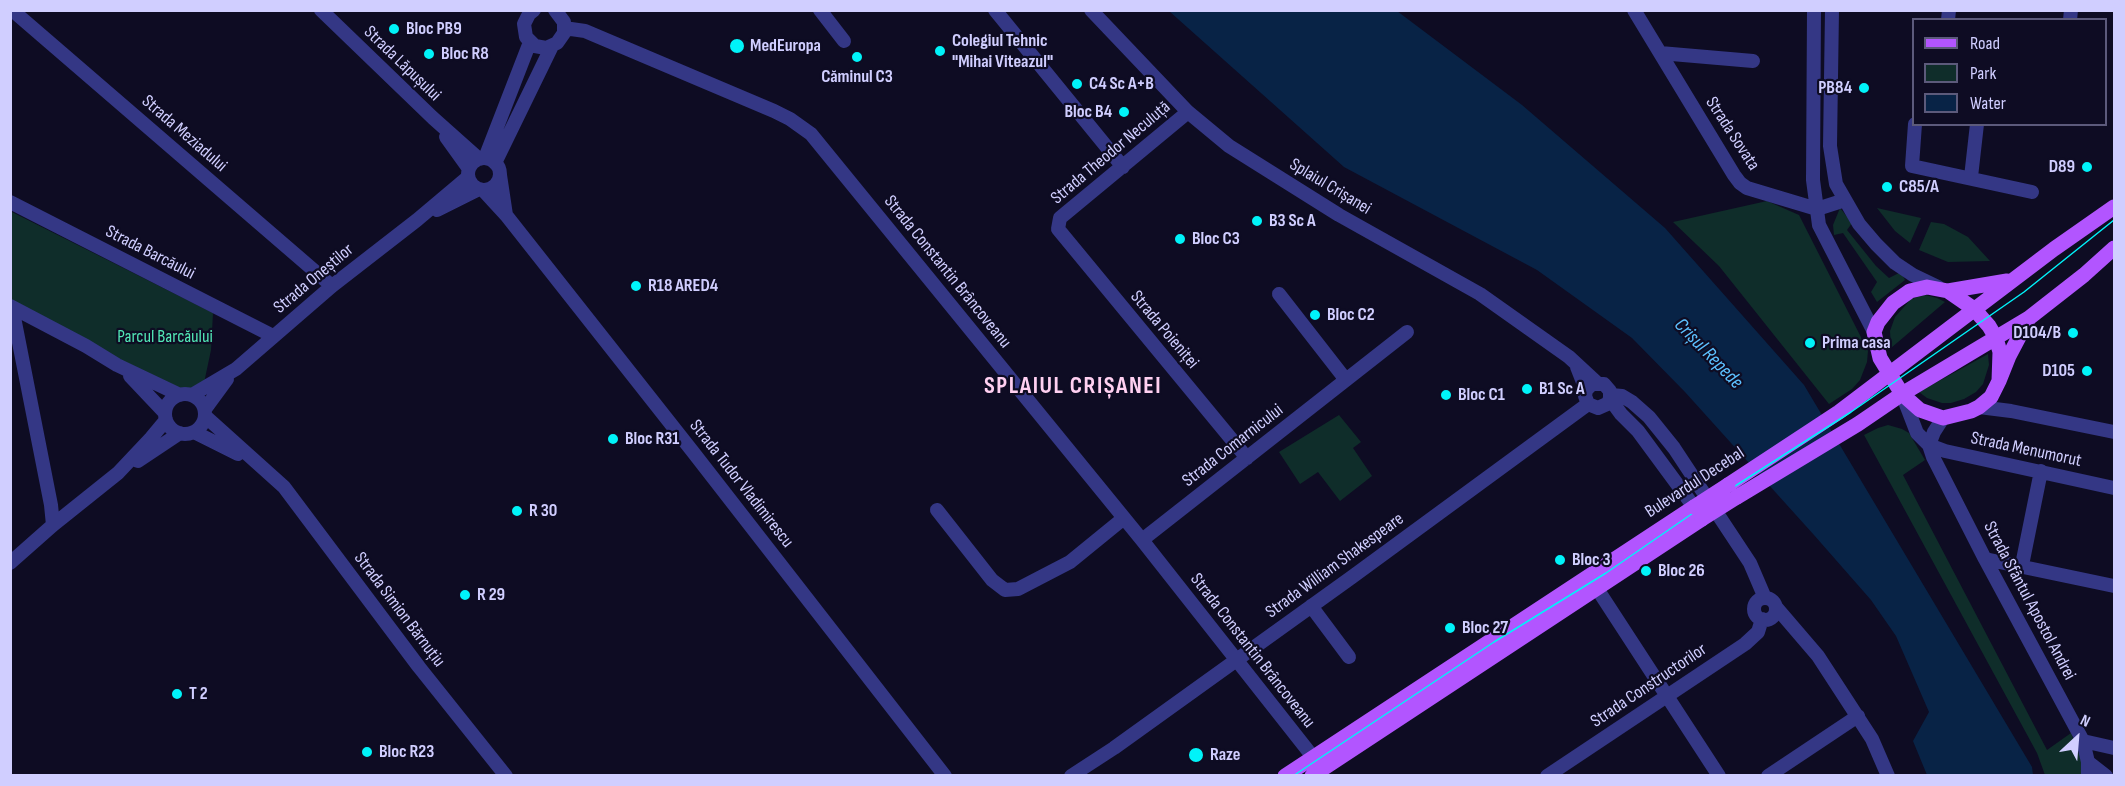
<!DOCTYPE html>
<meta charset="utf-8">
<style>
body{margin:0}
#map{position:relative;width:2125px;height:786px;overflow:hidden;background:#0e0c23;font-family:"Sofia Sans Condensed",sans-serif}
canvas{display:block}
.frame{position:absolute;inset:0;border:12px solid #d0ceff;pointer-events:none}
.legend{position:absolute;left:1912px;top:18px;width:195px;height:108px;box-sizing:border-box;background:#0e0c23;border:2px solid #5c5a7b;margin:0;padding:8px 10px;list-style:none;font-size:18px;color:#d0ceff}
.legend li{display:flex;align-items:center;gap:12px;height:30px}
.legend b{width:30px;border:2px solid #5c5a7b}
.north{position:absolute;left:2047px;top:708px;width:60px;height:60px;-webkit-text-stroke:4px #0e0c23;paint-order:stroke;rotate:26deg;font-size:16px;font-weight:700;line-height:24px;text-align:center;color:#d0ceff}
.north::after{content:'';display:block;margin:auto;width:21px;height:27px;background:#d0ceff;clip-path:polygon(50% 0,100% 100%,50% 72%,0 100%)}
</style>
<div id="map">
<canvas width="2125" height="786"></canvas>
<div class="frame"></div>
<ul class="legend">
<li><b style="height:8px;background:#b255ff"></b>Road</li>
<li><b style="height:16px;background:#0f2d2a"></b>Park</li>
<li><b style="height:16px;background:#082346"></b>Water</li>
</ul>
<div class="north">N</div>
</div>
<script>
const context = document.querySelector('canvas').getContext('2d');
context.lineJoin = 'round';
function fillPath(path, color) {
  context.fillStyle = color;
  context.fill(path, 'evenodd');
}
function shape(rows) {
  const path = new Path2D();
  for (const r of rows) {
    if (r.length === 3) {
      path.moveTo(r[0] + r[2], r[1]);
      path.arc(r[0], r[1], r[2], 0, 2 * Math.PI);
      continue;
    }
    path.moveTo(r[0], r[1]);
    for (let i = 2; i < r.length; i += 2) path.lineTo(r[i], r[i + 1]);
  }
  return path;
}
function trace(path, color, width, dash) {
  context.strokeStyle = color;
  context.lineWidth = width;
  context.lineCap = dash ? 'butt' : 'round';
  context.setLineDash(dash || []);
  context.stroke(path);
}
function label(font, color, halo, rows, align = 'center') {
  context.font = font + ' "Sofia Sans Condensed",sans-serif';
  context.lineWidth = 4.5;
  context.setLineDash([]);
  context.textBaseline = 'middle';
  context.strokeStyle = halo;
  context.fillStyle = color;
  for (const [text, x, y, turn = 0] of rows) {
    context.save();
    context.translate(x, y);
    context.rotate((+turn || 0) * Math.PI / 180);
    context.textAlign = isNaN(turn) ? turn : align;
    if (halo) context.strokeText(text, 0, 0);
    context.fillText(text, 0, 0);
    context.restore();
  }
}
fillPath(shape([
 [1767,201,1799,215,1868,351,1867,362,1860,380,1852,389,1829,404,1719,266,1673,222],
 [1840,208,1852,223,1847,230,1876,266,1889,278,1901,272,1905,280,1877,302,1871,292,1877,282,1843,233,1834,235,1833,225],
 [1877,208,1921,218,1910,243,1895,231],
 [10,211,213,313,211,350,204,383,196,388,172,388,11,300],
 [1931,222,1944,224,1968,237,1990,261,1948,262,1919,250],
 [1925,295,1937,298,1945,302,1891,348,1890,331,1895,317,1911,299],
 [1988,354,1989,365,1983,384,1976,392,1964,399,1951,403,1942,403,1927,398,1919,392],
 [1339,415,1361,442,1353,448,1372,476,1340,501,1318,472,1300,484,1279,452],
 [1888,425,1902,429,1909,433,1925,460,1903,475,2047,750,2071,733,2085,770,2085,775,2045,775,2037,753,1864,435,1878,428]
]), '#0f2d2a');
fillPath(shape([
 [1169,11,1397,11,1522,105,1665,228,1804,385,2032,767,2033,775,1927,775,1913,741,1929,712,1896,636,1871,600,1814,535,1685,392,1632,338,1537,270,1344,167]
]), '#082346');
trace(shape([
 [12,10,332,286],
 [321,10,433,118,479,159],
 [534,10,529,14,524,24,526,37,535,46,546,48,557,43,564,33,564,22,555,10],
 [820,10,844,41],
 [995,10,1123,167],
 [1091,10,1188,112,1229,146,1339,215,1480,294,1569,357,1596,382],
 [1634,10,1734,175,1740,183,1747,188,1817,209,1845,200],
 [1814,10,1813,180,1819,225,1874,332],
 [1832,10,1830,146,1836,184,1859,224,1876,244,1895,263,1913,275,1938,287],
 [1948,20,1949,10],
 [2070,20,2071,10],
 [564,28,585,31,774,111,790,119,811,134,1142,540,1313,757],
 [1660,53,1753,61],
 [1188,112,1060,218,1058,229,1247,458],
 [1915,124,1912,166,2032,192],
 [446,137,469,169],
 [485,158,530,42],
 [484,174,16],
 [495,163,552,46],
 [500,175,506,215],
 [1971,177,1977,124],
 [483,190,506,215,693,452,945,776],
 [10,202,273,336],
 [437,210,479,189],
 [1279,294,1346,380],
 [10,306,86,346,117,365,180,395],
 [12,307,51,505,53,525],
 [1577,367,1586,390,1585,396,1588,404,1598,408,1607,404,1610,399,1610,391,1604,384,1592,384,1586,390],
 [130,376,165,413],
 [185,414,20],
 [1902,394,1917,433,1929,445,1933,457,1985,559,2083,741,2088,762,2088,776],
 [192,395,236,369,332,286,417,220,468,177],
 [1611,395,1622,396,1632,402,1649,417,1674,448,1750,563,1765,598],
 [1610,399,1621,414,1638,431,1694,507],
 [1979,407,2011,411,2114,432],
 [205,409,227,379],
 [205,416,284,487,419,667,506,776],
 [194,432,238,454],
 [1929,445,1945,451,2114,488],
 [1929,445,1934,432,1943,418],
 [138,461,180,433],
 [937,510,992,580,1005,590,1018,589,1070,562,1124,518],
 [1142,540,1407,332],
 [1985,559,2114,586],
 [10,563,53,525,118,473,151,438,166,420],
 [2022,565,2041,471],
 [1596,587,1719,776],
 [1765,609,11],
 [1311,606,1349,657],
 [1776,607,1818,656,1872,739,1888,776],
 [2083,741,2114,748],
 [2088,762,2106,776],
 [1071,776,1114,748,1352,577,1588,404],
 [1547,776,1745,644,1758,632,1762,619],
 [1768,776,1858,716]
]), '#343785', 14);
trace(shape([
 [1948,291,2007,281],
 [1999,381,2000,352,1996,338,1989,326,1974,309,1948,291,1927,287,1910,291,1893,303,1878,322,1874,332,1880,358,1902,394,1920,410,1943,418,1971,411,1979,407,1991,397,1999,381,2009,356,2029,318],
 [1728,485,1839,412,2054,249,2114,207],
 [1737,497,1858,424,1902,394,2029,318,2084,275,2114,248],
 [1285,776,1694,507],
 [1312,776,1702,519]
]), '#b255ff', 15);
trace(shape([
 [1293,776,1494,642,1606,573,1696,511,1851,412,2024,292,2114,220]
]), '#00f3f9', 1.5);
trace(shape([
 [1694,507,1728,485],
 [1702,519,1737,497]
]), '#b255ff', 15);
for (const [x, y, r, color] of [
 [394,29,6,"#00f3f9"],
 [737,46,8,"#00f3f9"],
 [940,51,6,"#00f3f9"],
 [429,54,6,"#00f3f9"],
 [857,57,6,"#00f3f9"],
 [1077,84,6,"#00f3f9"],
 [1864,88,6,"#00f3f9"],
 [1124,112,6,"#00f3f9"],
 [2087,167,6,"#00f3f9"],
 [1887,187,6,"#00f3f9"],
 [1257,221,6,"#00f3f9"],
 [1180,239,6,"#00f3f9"],
 [636,286,6,"#00f3f9"],
 [1315,315,6,"#00f3f9"],
 [2073,333,6,"#00f3f9"],
 [1810,343,6,"#00f3f9"],
 [2087,371,6,"#00f3f9"],
 [1527,389,6,"#00f3f9"],
 [1446,395,6,"#00f3f9"],
 [613,439,6,"#00f3f9"],
 [517,511,6,"#00f3f9"],
 [1560,560,6,"#00f3f9"],
 [1646,571,6,"#00f3f9"],
 [465,595,6,"#00f3f9"],
 [1450,628,6,"#00f3f9"],
 [177,694,6,"#00f3f9"],
 [367,752,6,"#00f3f9"],
 [1196,755,8,"#00f3f9"]
]) {
  const dot = new Path2D();
  dot.arc(x, y, r, 0, 2 * Math.PI);
  context.fillStyle = color;
  context.fill(dot);
  trace(dot, '#0e0c23', 2);
}
label('bold 18px', '#d0ceff', '#0e0c23', [
 ["Bloc PB9",406,29],
 ["Colegiul Tehnic",952,41],
 ["\"Mihai Viteazul\"",952,62],
 ["MedEuropa",750,46],
 ["Bloc R8",441,54],
 ["Căminul C3",857,77,"center"],
 ["C4 Sc A+B",1089,84],
 ["PB84",1852,88,"right"],
 ["Bloc B4",1112,112,"right"],
 ["D89",2075,167,"right"],
 ["C85/A",1899,187],
 ["B3 Sc A",1269,221],
 ["Bloc C3",1192,239],
 ["R18 ARED4",648,286],
 ["Bloc C2",1327,315],
 ["D104/B",2061,333,"right"],
 ["Prima casa",1822,343],
 ["D105",2075,371,"right"],
 ["B1 Sc A",1539,389],
 ["Bloc C1",1458,395],
 ["Bloc R31",625,439],
 ["R 30",529,511],
 ["Bloc 3",1572,560],
 ["Bloc 26",1658,571],
 ["R 29",477,595],
 ["Bloc 27",1462,628],
 ["T 2",189,694],
 ["Bloc R23",379,752],
 ["Raze",1210,755]
], 'left');
label('18px', '#d0ceff', '#0e0c23', [
 ["Strada Lăpușului",402,64,44],
 ["Strada Meziadului",184,134,41],
 ["Strada Sovata",1732,134,57],
 ["Strada Theodor Neculuță",1111,153,-40],
 ["Splaiul Crișanei",1330,187,31],
 ["Strada Barcăului",150,253,27],
 ["Strada Constantin Brâncoveanu",947,272,51],
 ["Strada Oneștilor",314,279,-40],
 ["Strada Poieniței",1164,330,50],
 ["Strada Comarnicului",1233,446,-38],
 ["Strada Menumorut",2026,450,12],
 ["Bulevardul Decebal",1695,483,-33],
 ["Strada Tudor Vladimirescu",741,484,52],
 ["Strada William Shakespeare",1335,566,-36],
 ["Strada Sfântul Apostol Andrei",2029,601,62],
 ["Strada Simion Bărnuțiu",399,610,53],
 ["Strada Constantin Brâncoveanu",1252,651,52],
 ["Strada Constructorilor",1649,686,-34]
]);
label('18px', '#52e7b6', '#0e0c23', [
 ["Parcul Barcăului",165,337]
]);
label('italic 20px', '#5cc0ff', '#0e0c23', [
 ["Crișul Repede",1708,354,46]
]);
context.letterSpacing = '1.5px';
label('bold 24px', '#ffd0f1', '#0e0c23', [
 ["SPLAIUL CRIȘANEI",1073,387]
]);
context.letterSpacing = '0px';
</script>
